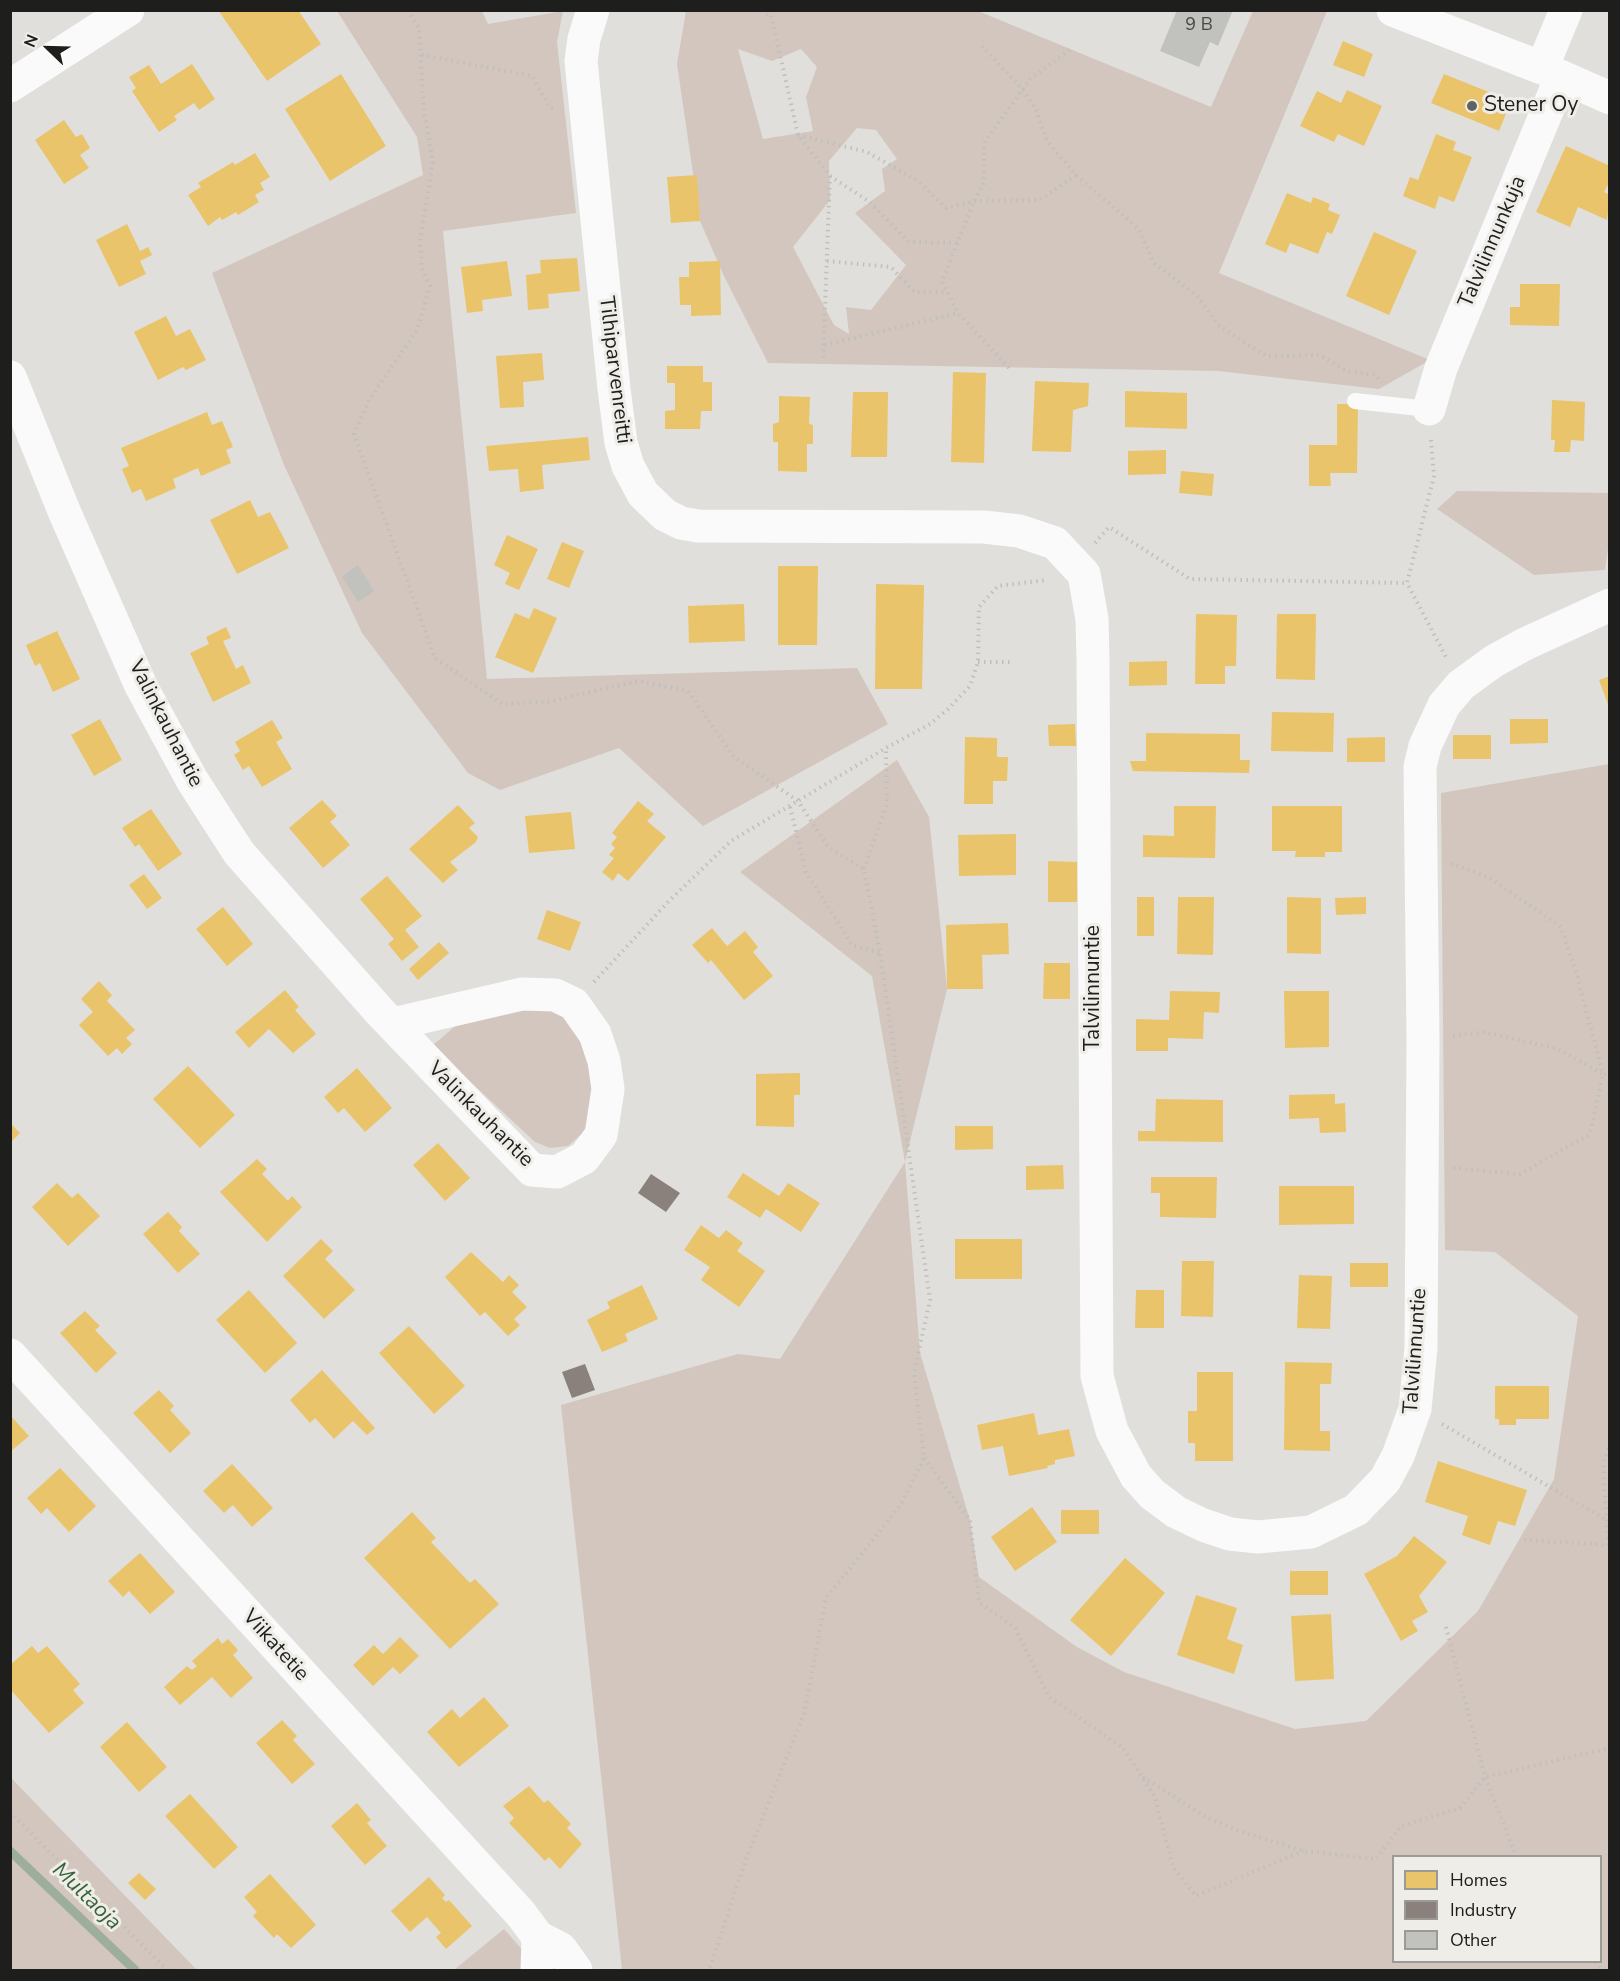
<!DOCTYPE html>
<style>
body{margin:0}
#map{position:relative;width:1620px;height:1981px;overflow:hidden;background:#e0dfdb;font-family:"Nunito Sans",sans-serif}
canvas{display:block}
.frame{position:absolute;inset:0;border:12px solid #1e1e1c;pointer-events:none}
.legend{position:absolute;left:1392px;top:1855px;width:210px;height:108px;box-sizing:border-box;background:#eeede8;border:2px solid #9b9a96;margin:0;padding:8px 10px;list-style:none;font-size:18px;color:#1e1e1c}
.legend li{display:flex;align-items:center;gap:12px;height:30px}
.legend b{width:30px;border:2px solid #9b9a96}
.north{position:absolute;left:18px;top:18px;width:60px;height:60px;-webkit-text-stroke:4px #eeede8;paint-order:stroke;rotate:293deg;font-size:16px;font-weight:700;line-height:24px;text-align:center;color:#1e1e1c}
.north::after{content:'';display:block;margin:auto;width:21px;height:27px;background:#1e1e1c;clip-path:polygon(50% 0,100% 100%,50% 72%,0 100%)}
</style>
<div id="map">
<canvas width="1620" height="1981"></canvas>
<div class="frame"></div>
<ul class="legend">
<li><b style="height:16px;background:#e9c46a"></b>Homes</li>
<li><b style="height:16px;background:#8a817c"></b>Industry</li>
<li><b style="height:16px;background:#c1c1be"></b>Other</li>
</ul>
<div class="north">N</div>
</div>
<script>
const context = document.querySelector('canvas').getContext('2d');
context.lineJoin = 'round';
function fillPath(path, color) {
  context.fillStyle = color;
  context.fill(path, 'evenodd');
}
function shape(rows) {
  const path = new Path2D();
  for (const r of rows) {
    path.moveTo(r[0], r[1]);
    for (let i = 2; i < r.length; i += 2) path.lineTo(r[i], r[i + 1]);
  }
  return path;
}
function trace(path, color, width, dash) {
  context.strokeStyle = color;
  context.lineWidth = width;
  context.lineCap = dash ? 'butt' : 'round';
  context.setLineDash(dash || []);
  context.stroke(path);
}
function label(font, color, halo, rows, align = 'center') {
  context.font = font + ' "Nunito Sans",sans-serif';
  context.lineWidth = 6;
  context.setLineDash([]);
  context.textBaseline = 'middle';
  context.strokeStyle = halo;
  context.fillStyle = color;
  for (const [text, x, y, turn = 0] of rows) {
    context.save();
    context.translate(x, y);
    context.rotate((+turn || 0) * Math.PI / 180);
    context.textAlign = isNaN(turn) ? turn : align;
    if (halo) context.strokeText(text, 0, 0);
    context.fillText(text, 0, 0);
    context.restore();
  }
}
fillPath(shape([
 [337,11,482,11,488,24,563,11,557,42,576,213,443,231,487,679,857,668,888,724,703,826,619,748,500,790,468,773,362,633,284,465,212,273,423,175,417,137],
 [686,11,978,11,1211,107,1253,11,1327,11,1219,273,1430,360,1379,389,1218,371,768,363,724,276,700,221,677,64],
 [738,49,772,61,801,49,817,67,806,97,813,131,763,139],
 [857,128,876,130,897,159,882,169,885,191,855,213,906,265,871,310,846,307,849,334,834,325,793,247,830,200,829,161],
 [1457,491,1609,493,1609,542,1605,570,1534,575,1437,509],
 [897,760,929,817,947,989,905,1162,920,1353,970,1520,979,1577,1077,1647,1124,1672,1295,1729,1366,1721,1478,1611,1554,1479,1578,1316,1495,1252,1445,1250,1441,793,1609,764,1609,1970,622,1970,561,1405,738,1354,780,1359,905,1162,872,976,740,872],
 [1394,1856,1600,1856,1600,1962,1394,1962],
 [521,1004,555,1009,574,1024,596,1081,593,1111,584,1132,568,1146,550,1148,535,1142,432,1046,468,1015],
 [11,1777,15,1782,197,1970,11,1970],
 [504,1929,525,1953,524,1970,454,1970]
]), '#d3c6be');
fillPath(shape([
 [218,10,298,10,321,44,267,81],
 [1343,41,1373,54,1364,77,1333,65],
 [192,64,215,99,199,110,194,103,174,116,177,120,159,132,132,91,136,88,129,77,149,65,161,84],
 [341,74,386,146,330,181,285,109],
 [1444,74,1511,101,1499,131,1431,103],
 [1347,90,1382,106,1364,146,1338,134,1334,142,1300,126,1317,91,1341,103],
 [64,120,76,137,82,134,90,148,80,155,89,168,64,184,35,140],
 [1436,134,1456,142,1453,150,1472,157,1454,202,1439,196,1435,209,1403,196,1410,177,1418,180],
 [1566,146,1610,166,1610,181,1604,192,1610,195,1607,220,1578,207,1570,227,1536,212],
 [255,153,270,177,260,183,264,190,255,195,259,202,238,215,236,212,222,220,220,217,208,226,188,195,201,187,198,183,233,162,235,165],
 [697,175,700,221,671,223,667,177],
 [1287,193,1311,203,1313,197,1330,204,1328,210,1340,215,1332,234,1327,232,1318,254,1290,243,1286,253,1265,244],
 [127,224,140,251,148,247,152,255,140,261,146,274,119,287,96,240],
 [1374,232,1417,251,1389,315,1346,296],
 [577,258,580,291,548,294,549,308,528,310,526,275,541,273,540,260],
 [507,261,512,296,482,300,483,311,467,313,461,267],
 [720,261,721,315,691,316,691,305,680,305,679,277,689,277,689,262],
 [1520,284,1560,284,1559,326,1510,325,1510,307,1520,307],
 [166,316,176,336,190,329,206,360,186,370,183,367,158,380,134,332],
 [542,353,544,380,523,382,524,407,500,408,496,356],
 [667,366,703,366,703,382,712,382,712,411,701,411,700,429,665,429,665,411,675,410,675,383,667,383],
 [953,372,986,373,984,463,951,462],
 [1035,381,1089,383,1088,406,1073,410,1071,452,1032,451],
 [1125,391,1187,393,1187,429,1125,427],
 [853,392,888,392,887,457,851,457],
 [779,396,810,397,809,424,813,425,813,444,807,444,807,472,778,471,778,442,773,442,773,424,779,422],
 [1552,400,1585,402,1584,441,1571,440,1570,452,1554,452,1555,440,1551,440],
 [1337,404,1358,404,1357,473,1330,473,1331,486,1309,486,1309,445,1337,445],
 [207,412,212,425,222,421,233,447,226,450,231,463,201,476,198,468,173,479,176,488,146,501,141,489,132,493,122,469,129,466,121,448],
 [588,437,590,460,542,465,544,489,520,492,518,469,489,471,486,446],
 [1166,450,1166,474,1128,475,1128,451],
 [1181,471,1214,474,1212,496,1179,493],
 [250,500,258,517,270,512,289,548,237,574,210,520],
 [507,535,538,549,519,590,505,584,510,573,494,565],
 [562,542,584,551,569,588,547,579],
 [778,566,818,566,817,645,778,645],
 [876,584,924,585,922,689,875,689],
 [744,604,745,641,689,643,688,606],
 [534,608,557,618,533,673,495,657,515,613,529,619],
 [1196,614,1237,615,1236,666,1225,666,1225,684,1195,684],
 [1277,614,1316,614,1315,680,1276,679],
 [226,627,231,638,223,641,236,669,243,665,251,683,213,702,190,653,209,644,206,637],
 [57,631,80,679,53,692,40,663,35,666,26,645],
 [1167,661,1167,685,1129,686,1129,662],
 [1610,676,1610,707,1609,707,1599,680],
 [1272,712,1334,713,1333,752,1271,751],
 [100,719,122,760,94,776,71,735],
 [1510,719,1548,719,1548,743,1510,744],
 [272,720,283,738,276,742,292,769,262,787,249,766,243,770,234,755,240,751,235,742],
 [1075,724,1076,746,1049,746,1048,725],
 [1146,733,1240,734,1240,760,1250,760,1249,773,1133,771,1130,761,1146,761],
 [1453,735,1491,735,1491,759,1453,759],
 [965,737,997,738,997,757,1008,757,1007,781,993,781,993,804,964,804],
 [1385,737,1385,762,1347,762,1347,738],
 [322,800,337,816,330,822,350,845,323,868,289,828],
 [638,801,654,814,647,821,666,837,628,881,618,873,613,881,602,872,614,858,609,855,615,848,611,844,617,837,612,833],
 [458,805,475,823,469,828,478,837,476,842,450,862,458,870,443,883,409,849],
 [1174,806,1216,806,1215,858,1143,857,1143,835,1174,836],
 [1272,806,1342,806,1342,852,1325,852,1325,857,1295,857,1296,851,1272,851],
 [151,809,182,854,158,871,139,844,135,847,122,828],
 [571,812,575,849,529,853,525,816],
 [1016,834,1016,875,959,876,958,835],
 [1048,861,1077,862,1077,902,1048,902],
 [144,874,162,898,147,909,129,885],
 [387,876,422,916,405,930,419,947,402,961,388,944,394,939,360,899],
 [1137,897,1154,897,1154,936,1137,936],
 [1178,897,1214,897,1213,955,1177,954],
 [1287,897,1321,898,1321,954,1287,953],
 [1366,897,1366,914,1336,915,1335,898],
 [223,907,253,944,227,966,196,929],
 [547,910,581,922,570,951,537,939],
 [1008,923,1009,954,982,955,983,989,947,989,946,925],
 [712,928,727,946,745,931,758,947,753,952,773,976,744,1000,711,960,708,963,692,945],
 [439,942,449,953,418,980,409,969],
 [1044,963,1070,963,1070,999,1043,999],
 [99,981,112,995,107,1001,135,1030,126,1038,132,1044,122,1054,117,1048,108,1056,79,1025,93,1012,81,999],
 [285,990,299,1007,295,1010,316,1034,293,1053,269,1029,249,1048,235,1032],
 [1170,991,1220,992,1219,1013,1204,1012,1203,1039,1168,1038,1168,1051,1136,1051,1136,1019,1169,1020],
 [1284,991,1329,991,1329,1047,1285,1048],
 [188,1066,235,1115,200,1148,153,1099],
 [357,1068,392,1108,365,1132,344,1108,338,1113,324,1097],
 [800,1073,800,1095,794,1095,794,1127,756,1126,756,1074],
 [1335,1094,1335,1104,1345,1103,1346,1132,1320,1133,1319,1118,1289,1119,1289,1095],
 [1156,1099,1223,1100,1223,1142,1138,1141,1138,1131,1155,1131],
 [10,1123,20,1133,10,1143],
 [955,1126,993,1126,993,1149,955,1150],
 [438,1143,470,1178,445,1201,413,1165],
 [257,1159,267,1169,262,1174,288,1201,292,1196,302,1207,267,1242,220,1192],
 [1063,1165,1064,1189,1026,1190,1026,1166],
 [743,1173,779,1196,788,1183,820,1203,801,1232,766,1209,760,1218,727,1197],
 [1151,1177,1217,1177,1216,1218,1160,1217,1160,1193,1151,1193],
 [57,1183,72,1198,78,1193,100,1216,68,1246,32,1207],
 [1279,1186,1354,1186,1354,1224,1279,1225],
 [168,1212,182,1227,179,1231,200,1254,178,1273,143,1234],
 [701,1225,719,1238,726,1230,743,1243,737,1251,765,1271,739,1307,701,1280,710,1267,684,1250],
 [321,1239,333,1251,325,1259,355,1290,324,1319,283,1276],
 [955,1239,1022,1239,1022,1279,955,1279],
 [471,1252,503,1282,509,1275,519,1285,512,1292,527,1307,514,1319,520,1325,508,1336,485,1312,480,1316,445,1277],
 [1182,1261,1214,1261,1213,1317,1181,1316],
 [1350,1263,1388,1263,1388,1287,1350,1287],
 [1299,1275,1332,1276,1330,1329,1297,1328],
 [642,1285,658,1319,625,1334,628,1341,602,1352,587,1320,610,1308,607,1302],
 [249,1290,297,1343,265,1373,216,1320],
 [1136,1290,1164,1290,1164,1328,1135,1328],
 [85,1311,100,1326,95,1330,117,1353,96,1373,60,1333],
 [409,1326,465,1386,434,1414,379,1353],
 [1285,1362,1332,1363,1331,1384,1320,1384,1320,1431,1330,1431,1330,1451,1284,1450],
 [322,1370,375,1428,367,1435,353,1421,334,1439,315,1418,310,1423,290,1400],
 [1197,1372,1233,1372,1233,1461,1195,1461,1195,1443,1188,1443,1188,1411,1197,1411],
 [1495,1386,1549,1386,1549,1419,1516,1419,1516,1425,1499,1425,1499,1419,1495,1419],
 [159,1390,174,1406,170,1410,191,1433,170,1453,133,1413],
 [1034,1413,1038,1435,1069,1429,1075,1456,1055,1460,1055,1464,1047,1466,1048,1468,1009,1476,1003,1446,982,1450,977,1425],
 [10,1415,29,1436,10,1452],
 [1438,1461,1527,1490,1515,1526,1498,1521,1490,1545,1462,1535,1468,1516,1425,1502],
 [232,1464,273,1508,252,1527,233,1505,224,1513,203,1491],
 [60,1468,96,1506,69,1532,47,1508,41,1514,27,1498],
 [1032,1507,1057,1542,1015,1571,991,1537],
 [1061,1510,1099,1510,1099,1534,1061,1534],
 [412,1512,436,1538,431,1542,470,1583,475,1579,499,1604,450,1649,364,1558],
 [1414,1536,1447,1562,1419,1596,1428,1612,1412,1621,1418,1631,1401,1641,1364,1574,1397,1556],
 [140,1553,175,1592,150,1614,129,1591,123,1597,108,1581],
 [1125,1558,1165,1593,1111,1656,1070,1620],
 [1290,1571,1328,1571,1328,1595,1290,1595],
 [1196,1595,1237,1608,1227,1639,1243,1645,1234,1674,1177,1655],
 [1331,1614,1334,1679,1295,1681,1291,1616],
 [400,1637,419,1656,400,1674,393,1667,373,1686,353,1665,374,1645,383,1654],
 [218,1638,222,1644,228,1639,238,1650,233,1655,253,1678,231,1698,212,1677,180,1705,164,1687,187,1666,192,1670,197,1666,192,1661],
 [32,1646,38,1653,47,1646,80,1684,73,1690,84,1703,49,1733,10,1689,10,1665],
 [484,1697,509,1726,459,1767,427,1732,452,1709,460,1718],
 [282,1720,297,1736,293,1740,315,1764,292,1784,256,1743],
 [127,1722,167,1767,139,1792,100,1747],
 [529,1786,544,1803,548,1800,571,1824,567,1828,582,1844,560,1869,549,1857,545,1861,509,1823,514,1818,503,1806],
 [190,1794,238,1847,214,1869,165,1816],
 [357,1803,371,1820,367,1823,387,1846,365,1865,331,1826],
 [139,1873,156,1889,145,1900,128,1883],
 [270,1874,316,1925,291,1948,277,1934,274,1938,253,1916,257,1912,244,1897],
 [429,1877,445,1895,442,1898,446,1902,449,1900,472,1926,446,1949,436,1937,441,1933,427,1917,410,1932,391,1911]
]), '#e9c46a');
fillPath(shape([
 [651,1174,680,1193,666,1212,638,1193],
 [585,1364,595,1390,572,1398,562,1372]
]), '#8a817c');
trace(shape([
 [10,1851,135,1970]
]), '#9daf9c', 9);
fillPath(shape([
 [1177,10,1233,10,1218,46,1210,42,1199,67,1160,51],
 [358,565,374,591,358,602,342,576]
]), '#c1c1be');
trace(shape([
 [408,10,419,28,424,112,433,162,420,242,422,268,430,286,417,330,369,400,354,434,435,658,502,704,548,702,638,681,688,691,734,757,798,801,828,847,864,869,880,953,930,1300,914,1373,924,1458,900,1506,826,1598,804,1714,745,1862,709,1970],
 [762,10,771,18],
 [770,10,798,135,830,176,823,359],
 [982,46,1023,90,1036,110,1047,141,1076,175,1138,228,1154,263,1197,296,1218,325,1266,356,1319,355,1347,371,1376,375,1381,382],
 [422,55,532,76,550,108,555,108],
 [798,135,867,152,918,181,946,208,974,201,1040,200,1076,175],
 [830,176,870,202,909,242,957,243],
 [827,261,891,267,914,292,947,292],
 [825,345,958,313],
 [1009,368,958,313,942,282,974,201,984,183,984,143,1030,79,1071,49],
 [1431,440,1434,476,1407,583,1447,659],
 [1095,543,1109,527,1190,579,1407,583],
 [978,662,1012,662],
 [790,807,806,872,852,945,879,953],
 [1451,863,1490,878,1561,927,1578,979,1603,1074,1610,1076],
 [864,869,887,804,886,748],
 [594,982,668,902,731,841,886,748,930,724,948,709,970,686,978,662,979,607,998,586,1047,580],
 [1453,1036,1484,1032,1558,1049,1603,1074,1590,1134,1520,1174,1453,1168],
 [1442,1424,1610,1522],
 [924,1458,970,1520,979,1602,1015,1628,1049,1697,1123,1748,1155,1797,1173,1867,1196,1896,1303,1851],
 [1524,1540,1607,1545],
 [1608,1545,1603,1463,1610,1444],
 [1446,1627,1485,1777,1516,1856],
 [1143,1777,1206,1817,1237,1830,1303,1851,1376,1859,1401,1826,1460,1808,1485,1777,1610,1748],
 [10,1812,167,1970],
 [1595,1962,1602,1970]
]), '#bfbfbd', 4, [1.5, 4.5]);
trace(shape([
 [1355,401,1429,409]
]), '#fafafa', 16);
trace(shape([
 [593,10,584,39,581,61,614,389,621,443,628,466,643,494,665,515,681,523,698,526,984,527,1019,531,1055,543,1084,574,1092,619,1093,659,1097,1376,1112,1431,1136,1476,1152,1494,1176,1512,1203,1525,1230,1534,1258,1537,1311,1532,1356,1510,1385,1480,1398,1456,1415,1409,1421,1348,1423,1040,1420,767,1425,746,1444,705,1461,685,1494,661,1525,644,1610,605],
 [1393,10,1542,68,1610,98],
 [1542,68,1566,10],
 [10,86,128,10],
 [10,377,64,511,141,686,192,780,239,853,381,1013,532,1170,557,1172,584,1158,601,1135,608,1089,604,1061,595,1034,574,1004,555,995,522,994,393,1024],
 [1429,409,1441,368,1561,77],
 [10,1355,521,1914,538,1937,561,1949,576,1970],
 [537,1970,538,1937]
]), '#fafafa', 33);
for (const [x, y, r, color] of [
 [1472,106,6,"#62625f"]
]) {
  const dot = new Path2D();
  dot.arc(x, y, r, 0, 2 * Math.PI);
  context.fillStyle = color;
  context.fill(dot);
  trace(dot, '#eeede8', 2);
}
label('18px', '#474744', null, [
 ["9 B",1199,26]
]);
label('21px', '#1e1e1c', '#eeede8', [
 ["Stener Oy",1484,106]
], 'left');
label('21px', '#1e1e1c', '#eeede8', [
 ["Talvilinnunkuja",1493,242,-67],
 ["Tilhiparvenreitti",614,370,83],
 ["Valinkauhantie",165,724,63],
 ["Talvilinnuntie",1094,988,-90],
 ["Valinkauhantie",480,1115,45],
 ["Talvilinnuntie",1416,1351,-86],
 ["Viikatetie",275,1646,48]
]);
label('italic 22px', '#39633b', '#eeede8', [
 ["Multaoja",86,1897,44]
]);
</script>
